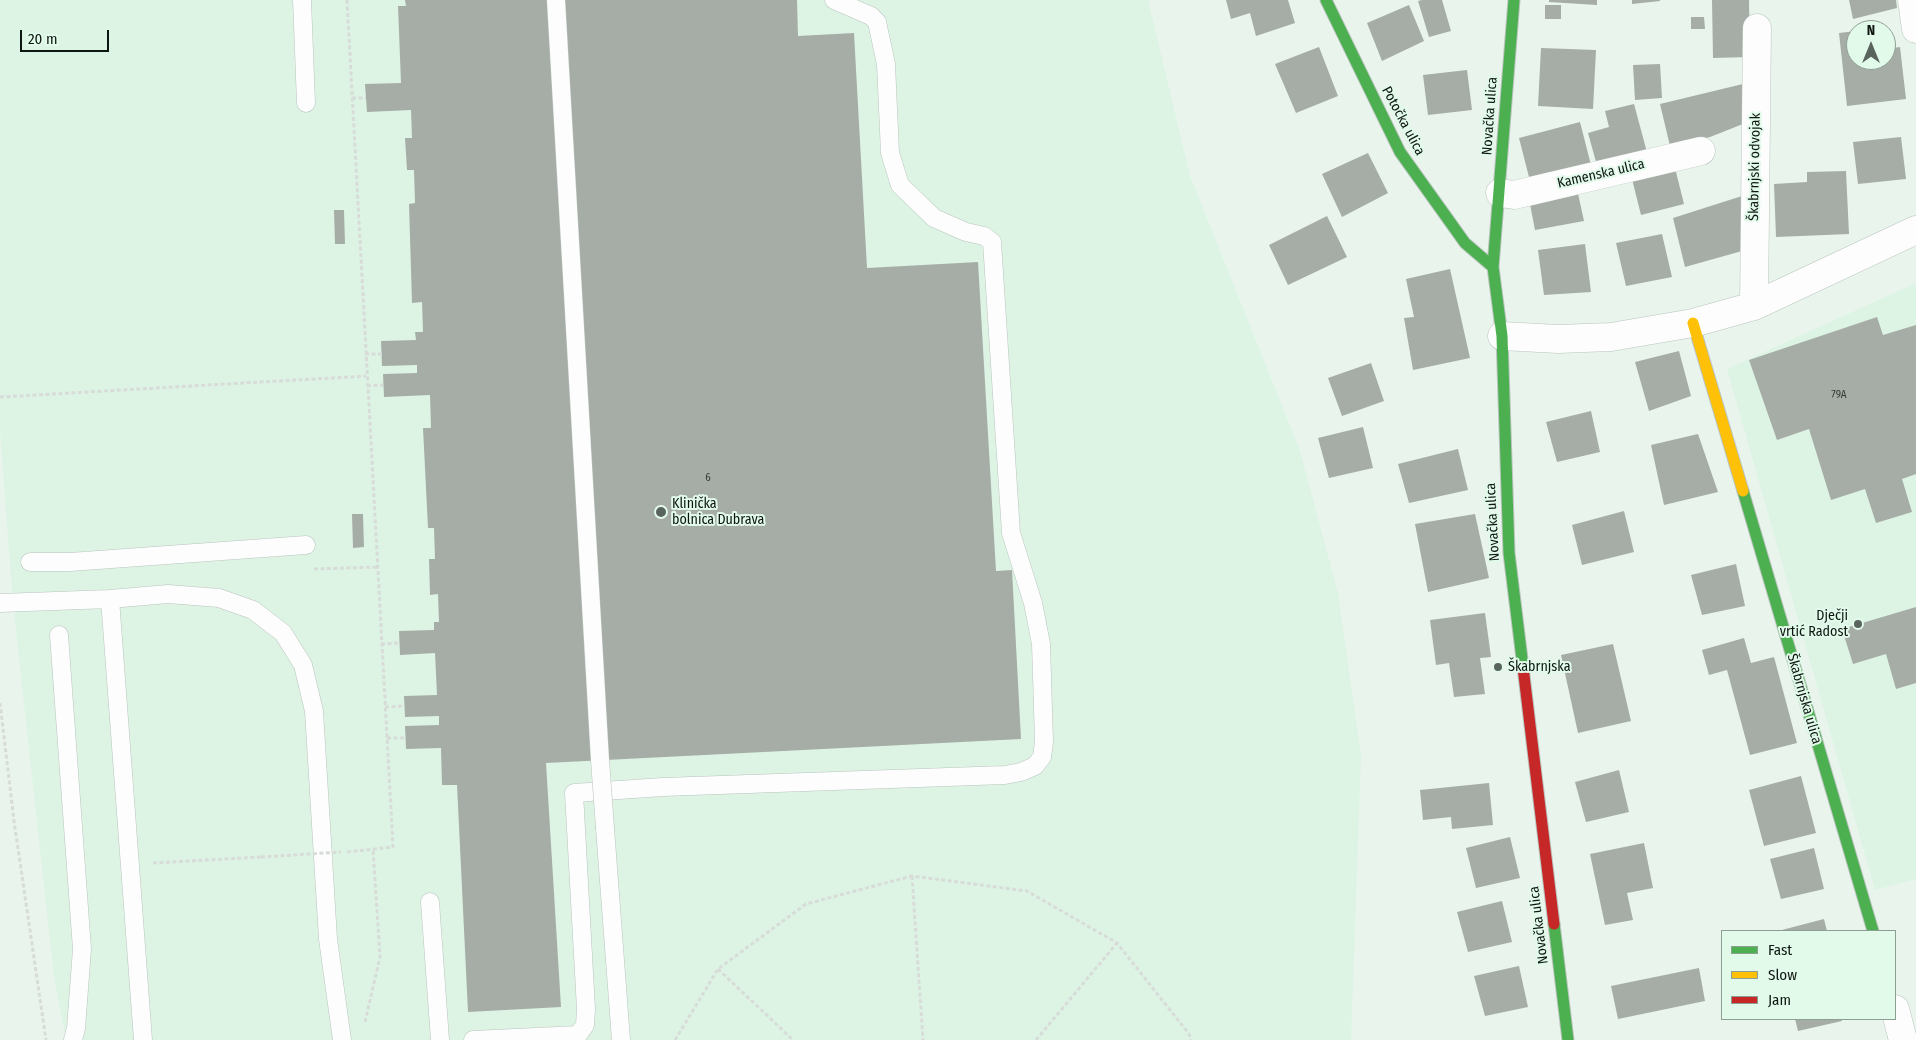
<!DOCTYPE html>
<meta charset="utf-8">
<style>
body{margin:0}
#map{position:relative;width:1916px;height:1040px;overflow:hidden;background:#e8f4ec;font-family:"Fira Sans Condensed",sans-serif}
canvas{display:block}
.legend{position:absolute;left:1721px;top:930px;width:175px;height:90px;box-sizing:border-box;background:#e2faea;border:1px solid #8d9f93;margin:0;padding:6px 9px;list-style:none;font-size:15px;color:#0e1611}
.legend li{display:flex;align-items:center;gap:10px;height:25px}
.legend b{width:25px;border:1px solid #8d9f93}
.north{position:absolute;left:1846px;top:20px;width:50px;height:50px;box-sizing:border-box;background:#e2faea;border:1px solid #8d9f93;border-radius:50%;rotate:0deg;font-size:14px;font-weight:700;line-height:20px;text-align:center;color:#0e1611}
.north::after{content:'';display:block;margin:auto;width:18px;height:22px;background:#5a645e;clip-path:polygon(50% 0,100% 100%,50% 72%,0 100%)}
.scale{position:absolute;left:20px;top:30px;width:89px;height:22px;box-sizing:border-box;border:2px solid #0e1611;border-top:0;padding-left:6px;font-size:15px;line-height:18px;white-space:nowrap;color:#0e1611;-webkit-text-stroke:4px #e2faea;paint-order:stroke}
</style>
<div id="map">
<canvas width="1916" height="1040"></canvas>
<ul class="legend">
<li><b style="height:6px;background:#4caf50"></b>Fast</li>
<li><b style="height:6px;background:#ffc107"></b>Slow</li>
<li><b style="height:6px;background:#c62828"></b>Jam</li>
</ul>
<div class="north">N</div>
<div class="scale">20 m</div>
</div>
<script>
const context = document.querySelector('canvas').getContext('2d');
context.lineJoin = 'round';
function fillPath(path, color) {
  context.fillStyle = color;
  context.fill(path, 'evenodd');
}
function shape(rows) {
  const path = new Path2D();
  for (const r of rows) {
    path.moveTo(r[0], r[1]);
    for (let i = 2; i < r.length; i += 2) path.lineTo(r[i], r[i + 1]);
  }
  return path;
}
function trace(path, color, width, dash) {
  context.strokeStyle = color;
  context.lineWidth = width;
  context.lineCap = dash ? 'butt' : 'round';
  context.setLineDash(dash || []);
  context.stroke(path);
}
function label(font, color, halo, rows, align = 'center') {
  context.font = font + ' "Fira Sans Condensed",sans-serif';
  context.lineWidth = 4;
  context.setLineDash([]);
  context.textBaseline = 'middle';
  context.strokeStyle = halo;
  context.fillStyle = color;
  for (const [text, x, y, turn = 0] of rows) {
    context.save();
    context.translate(x, y);
    context.rotate((+turn || 0) * Math.PI / 180);
    context.textAlign = isNaN(turn) ? turn : align;
    if (halo) context.strokeText(text, 0, 0);
    context.fillText(text, 0, 0);
    context.restore();
  }
}
fillPath(shape([
 [0,0,1148,0,1190,176,1300,451,1338,593,1361,756,1351,1040,66,1040,54,977,13,603,0,430],
 [1916,283,1916,879,1875,890,1727,369]
]), '#ddf4e5');
fillPath(shape([
 [405,0,797,0,798,36,854,33,867,268,978,262,996,571,1012,570,1021,739,546,763,561,1007,468,1012,457,785,442,785,441,748,406,749,405,726,439,725,439,716,405,717,404,696,437,695,435,653,400,655,399,631,434,630,434,622,439,622,438,594,430,595,429,559,435,559,434,528,428,528,423,428,431,428,430,395,384,397,383,374,417,373,417,365,382,366,381,341,416,340,415,332,423,332,422,302,412,303,409,204,415,203,414,170,407,170,405,138,412,138,411,110,367,112,365,84,401,83,398,6,406,6],
 [1226,0,1288,0,1295,23,1256,36,1250,13,1231,19],
 [1422,0,1442,0,1451,31,1429,37,1418,1],
 [1549,0,1597,0,1597,5,1549,2],
 [1632,0,1660,0,1660,1,1632,4],
 [1712,0,1749,0,1750,57,1713,58],
 [1849,0,1896,0,1897,8,1853,19],
 [1409,5,1424,41,1382,61,1367,23],
 [1545,5,1561,5,1561,19,1545,19],
 [1691,17,1704,17,1705,29,1691,29],
 [1856,31,1856,60,1886,60,1886,49,1900,47,1906,99,1847,106,1839,33],
 [1319,47,1338,96,1296,113,1275,64],
 [1541,48,1596,50,1593,109,1538,106],
 [1660,64,1662,98,1635,100,1633,65],
 [1467,70,1472,110,1428,115,1423,75],
 [1747,83,1748,122,1710,137,1670,146,1660,104],
 [1634,104,1648,156,1598,169,1588,133,1609,127,1605,111],
 [1580,122,1591,165,1530,181,1519,138],
 [1901,137,1906,179,1858,184,1853,142],
 [1368,153,1388,193,1342,217,1322,174],
 [1674,164,1684,204,1641,215,1631,175],
 [1846,171,1849,234,1776,237,1774,184,1807,182,1807,172],
 [1577,189,1584,221,1535,230,1529,199],
 [1742,196,1742,251,1685,267,1673,218],
 [334,210,344,210,345,244,335,244],
 [1327,216,1347,257,1288,285,1269,245],
 [1662,234,1672,277,1626,286,1616,243],
 [1585,244,1591,292,1544,295,1538,250],
 [1450,269,1470,358,1413,370,1404,318,1414,317,1406,279],
 [1877,317,1883,335,1916,325,1916,474,1902,479,1912,512,1876,523,1865,489,1831,500,1809,429,1777,440,1749,360],
 [1679,351,1691,396,1649,411,1635,362],
 [1371,363,1384,401,1342,416,1328,378],
 [1591,411,1600,452,1557,462,1546,422],
 [1363,427,1373,468,1329,478,1318,438],
 [1698,434,1718,492,1664,505,1651,445],
 [1458,449,1468,490,1409,503,1398,464],
 [1624,511,1634,552,1582,565,1572,525],
 [352,514,363,514,364,547,353,548],
 [1475,514,1489,578,1428,592,1415,524],
 [1736,564,1745,606,1702,615,1691,575],
 [1916,607,1916,683,1896,689,1886,654,1853,664,1842,629],
 [1485,613,1491,657,1480,658,1485,694,1454,697,1449,663,1436,665,1430,620],
 [1744,638,1751,663,1774,657,1797,743,1750,755,1727,670,1709,675,1702,650],
 [1613,644,1631,721,1578,733,1561,655],
 [1619,770,1629,812,1586,822,1575,782],
 [1801,776,1816,833,1764,846,1749,790],
 [1489,783,1493,825,1452,829,1451,817,1423,820,1420,790],
 [1510,837,1520,878,1476,888,1466,848],
 [1644,843,1653,888,1627,893,1633,920,1605,925,1590,854],
 [1814,848,1824,889,1781,899,1770,859],
 [1502,901,1512,942,1468,952,1457,912],
 [1824,919,1827,931,1778,931],
 [1519,966,1528,1007,1485,1016,1474,976],
 [1699,968,1705,1001,1618,1019,1611,986],
 [1795,1019,1841,1019,1842,1021,1798,1031]
]), '#a6ada6');
const lane = shape([
 [302,0,306,103],
 [556,0,600,760],
 [30,562,70,562,306,545],
 [110,599,143,1040],
 [0,603,110,599,168,594,219,598,253,610,283,633,303,665,314,711,328,939,342,1040],
 [59,635,82,949,76,1028,73,1040],
 [605,828,621,1040],
 [430,902,440,1040],
 [473,1040,578,1035,585,1025,586,1009,574,793,663,787,1005,775,1021,772,1035,766,1042,757,1044,742,1041,644,1033,603,1011,533,992,242,984,236,966,232,934,218,900,185,890,153,886,64,877,22,871,16,834,0]
]);
const street = shape([
 [1912,0,1916,29],
 [1500,193,1514,195,1701,151],
 [1754,306,1757,28],
 [1502,336,1558,339,1611,337,1693,323,1754,306,1916,230],
 [1895,1009,1903,1040]
]);
const fast = shape([
 [1326,0,1400,152,1465,243,1493,267],
 [1514,0,1493,267,1502,336,1509,553,1523,667],
 [1743,491,1873,931],
 [1554,924,1568,1040]
]);
const slow = shape([
 [1693,323,1743,491]
]);
const jam = shape([
 [1523,667,1554,924]
]);
trace(lane, '#bac4be', 19);
trace(street, '#bac4be', 29);
trace(fast, '#bac4be', 13);
trace(slow, '#bac4be', 13);
trace(jam, '#bac4be', 13);
trace(shape([
 [347,0,393,847,347,852],
 [352,98,366,98],
 [365,354,382,354],
 [367,386,383,385],
 [0,397,366,376],
 [314,569,377,567],
 [381,644,400,643],
 [0,703,14,821,46,1040],
 [385,707,404,706],
 [387,738,405,738],
 [153,863,261,857],
 [912,876,923,1040],
 [718,969,793,1040],
 [365,1022,380,957,373,849],
 [675,1040,718,969,806,904,912,876,1027,891,1117,943,1189,1034,1191,1040],
 [1036,1040,1117,943]
]), '#d8dcd9', 3, [4, 2.5]);
trace(lane, '#fcfdfc', 18);
trace(street, '#fcfdfc', 28);
trace(fast, '#4caf50', 11);
trace(slow, '#ffc107', 11);
trace(jam, '#c62828', 11);
const laneBridge = shape([
 [600,760,605,828]
]);
trace(laneBridge, '#bac4be', 19, []);
trace(shape([
 [261,857,341,852]
]), '#d8dcd9', 3, [4, 2.5]);
trace(laneBridge, '#fcfdfc', 18);
for (const [x, y, r, color] of [
 [661,512,6,"#5a645e"],
 [1858,624,5,"#5a645e"],
 [1498,667,5,"#5a645e"]
]) {
  const dot = new Path2D();
  dot.arc(x, y, r, 0, 2 * Math.PI);
  context.fillStyle = color;
  context.fill(dot);
  trace(dot, '#e2faea', 2);
}
label('11px', '#343c36', null, [
 ["79A",1839,395],
 ["6",708,478]
]);
label('14px', '#0e1611', '#e2faea', [
 ["Novačka ulica",1490,116,-86],
 ["Potočka ulica",1403,121,62],
 ["Škabrnjski odvojak",1755,167,-89],
 ["Kamenska ulica",1601,174,-13],
 ["Novačka ulica",1493,522,-93],
 ["Škabrnjska ulica",1804,699,74],
 ["Novačka ulica",1539,925,-97]
]);
label('14px', '#0e1611', '#e2faea', [
 ["Klinička",672,504],
 ["bolnica Dubrava",672,520],
 ["Dječji",1848,616,"right"],
 ["vrtić Radost",1848,632,"right"],
 ["Škabrnjska",1508,667]
], 'left');
</script>
